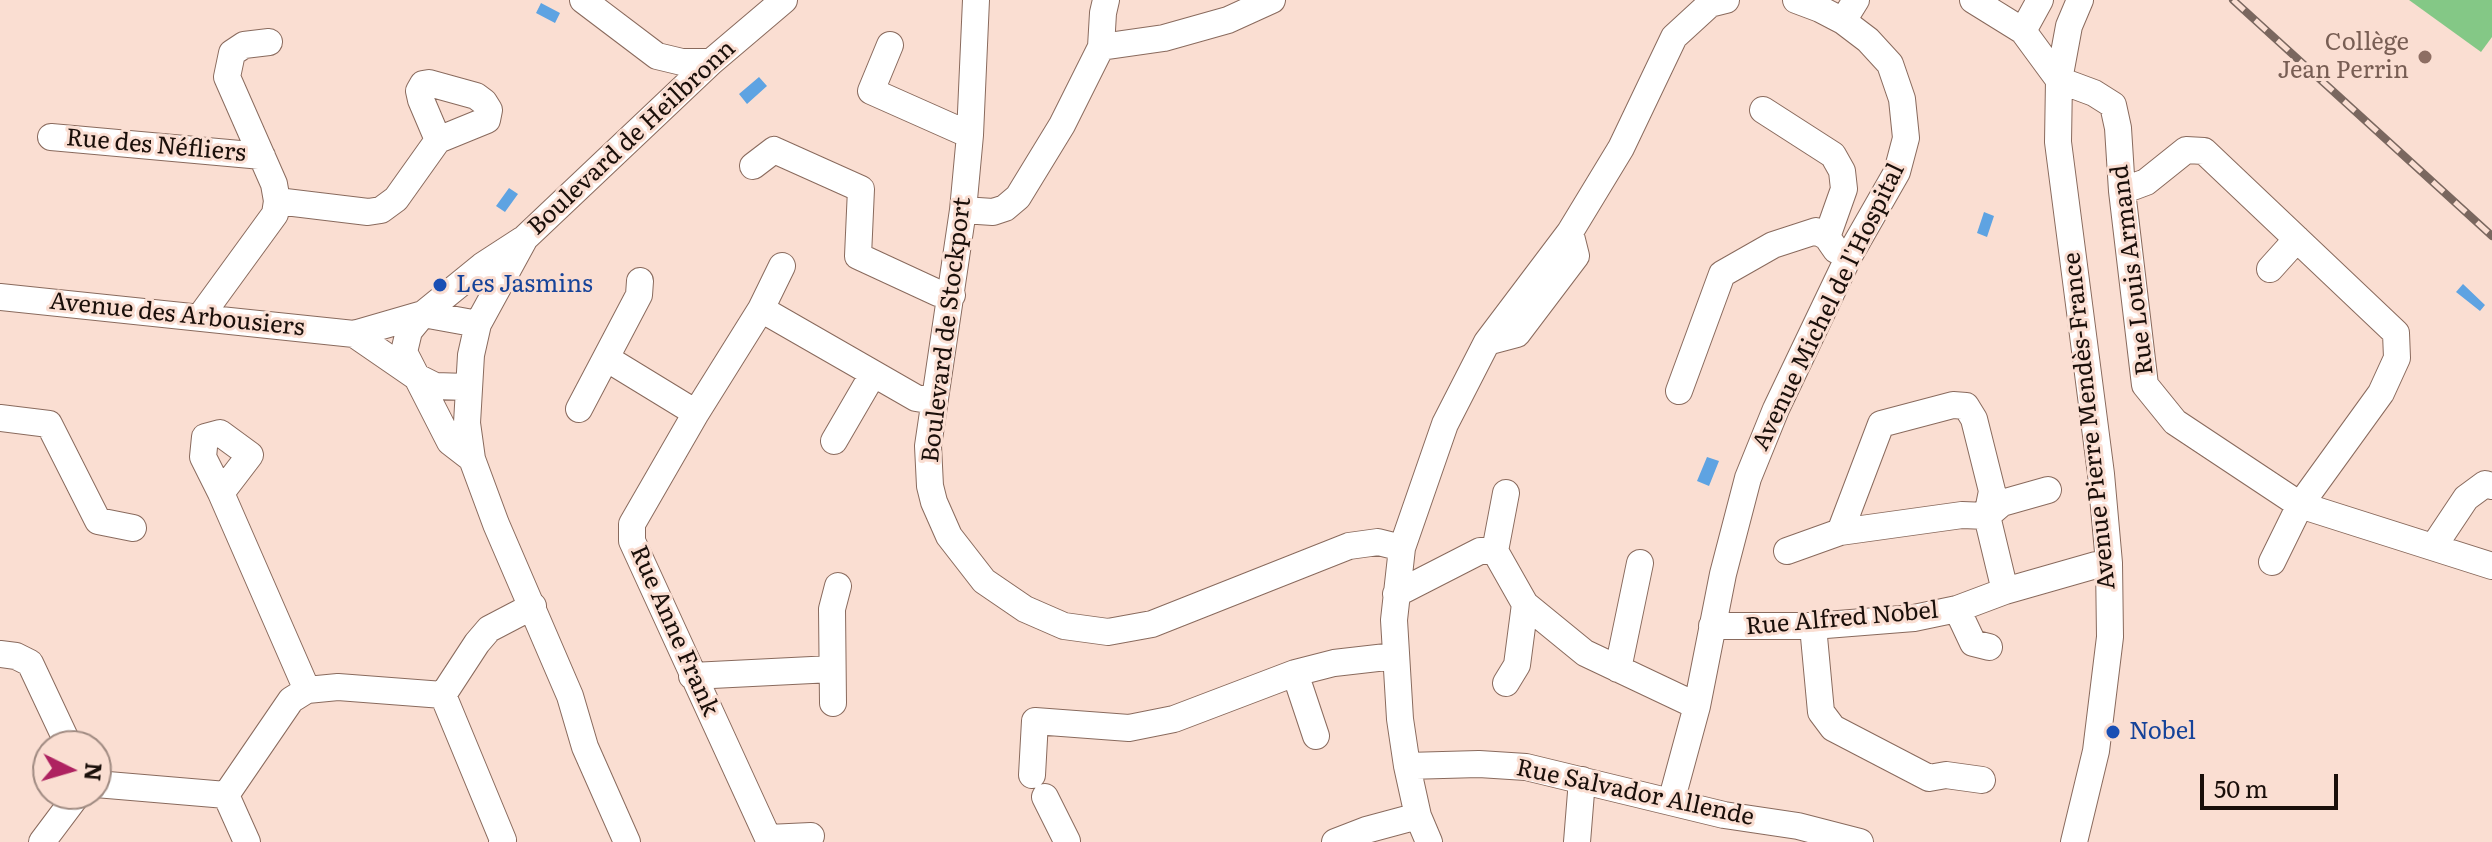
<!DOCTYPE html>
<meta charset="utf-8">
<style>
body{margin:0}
#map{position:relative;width:2492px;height:842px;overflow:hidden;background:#faded2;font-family:Literata,serif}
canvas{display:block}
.north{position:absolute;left:32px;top:730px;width:80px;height:80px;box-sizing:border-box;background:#faded2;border:2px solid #a08b82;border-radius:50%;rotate:95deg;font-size:22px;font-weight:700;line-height:32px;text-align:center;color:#1a0f0a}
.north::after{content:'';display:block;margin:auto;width:28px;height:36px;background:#ae2260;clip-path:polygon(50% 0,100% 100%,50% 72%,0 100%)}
.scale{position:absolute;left:2200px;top:774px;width:138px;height:36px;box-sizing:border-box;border:4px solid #1a0f0a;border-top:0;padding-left:10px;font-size:24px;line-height:28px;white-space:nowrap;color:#1a0f0a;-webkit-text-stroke:6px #faded2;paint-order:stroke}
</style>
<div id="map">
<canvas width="2492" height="842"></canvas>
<div class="north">N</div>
<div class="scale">50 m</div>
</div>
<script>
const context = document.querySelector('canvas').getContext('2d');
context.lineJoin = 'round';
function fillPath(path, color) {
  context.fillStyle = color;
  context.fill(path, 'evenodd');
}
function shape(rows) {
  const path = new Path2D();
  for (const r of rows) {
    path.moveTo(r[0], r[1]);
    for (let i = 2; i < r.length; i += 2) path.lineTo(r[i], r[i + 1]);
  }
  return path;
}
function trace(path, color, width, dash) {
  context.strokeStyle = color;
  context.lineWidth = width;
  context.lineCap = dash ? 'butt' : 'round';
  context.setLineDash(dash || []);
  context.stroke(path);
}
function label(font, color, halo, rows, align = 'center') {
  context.font = font + ' Literata,serif';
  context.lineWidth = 6;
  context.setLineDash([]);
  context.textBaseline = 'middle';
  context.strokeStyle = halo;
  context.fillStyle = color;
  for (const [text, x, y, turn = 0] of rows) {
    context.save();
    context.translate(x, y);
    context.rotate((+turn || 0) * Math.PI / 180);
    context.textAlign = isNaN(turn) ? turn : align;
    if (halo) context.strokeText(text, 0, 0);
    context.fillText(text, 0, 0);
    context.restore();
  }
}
fillPath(shape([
 [2409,0,2492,0,2492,37,2481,52]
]), '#84c886');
fillPath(shape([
 [541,3,560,13,555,23,536,13],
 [759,77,767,86,747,104,739,94],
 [509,188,518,194,505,212,496,206],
 [1984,212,1994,216,1987,237,1977,233],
 [2463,284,2485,305,2480,311,2456,292],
 [1707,457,1719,461,1709,486,1697,481]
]), '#5ea3e2');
const minor = shape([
 [583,0,657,56,682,62,711,62],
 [976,0,970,135,963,210,928,446,930,486,934,502,949,536,984,581,1025,609,1064,626,1108,632,1152,624,1349,546,1378,542,1402,548],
 [1973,0,2023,31,2059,80,2094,93,2113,105,2118,128,2122,191,2145,385,2175,422,2300,505,2492,566],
 [1843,21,1856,0],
 [2023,31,2040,0],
 [269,42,244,45,232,53,227,77,274,184,277,201],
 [890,45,871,91,970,135],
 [1101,47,1164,38,1228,20,1272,0],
 [1763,110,1833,155,1842,171,1844,189,1827,237],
 [51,137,262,156],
 [753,166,774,150,861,189,858,256,938,293,952,295],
 [2122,191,2146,182,2186,150,2204,151,2396,333,2397,358,2381,393,2300,505,2272,562],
 [963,210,993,212,1005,208,1018,197,1062,125,1101,47,1103,13,1106,0],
 [782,266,761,309,696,413,632,524,632,541,768,838,811,836],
 [2270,269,2297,239],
 [0,297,354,334],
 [761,309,916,398,934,401],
 [200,317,275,214,277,201,368,212,381,210,396,199,438,140,487,120,489,110,484,102,476,96,429,83,423,84,419,91,421,100,438,140],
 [1487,342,1517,334,1576,256,1570,232],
 [606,358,696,413],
 [468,387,435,386,415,376,354,334,423,314,478,324],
 [1679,391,1722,274,1773,245,1816,231,1827,237,1836,250,1849,256],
 [579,409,639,295,640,281],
 [0,418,49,424,98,521,133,528],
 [834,441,873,374],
 [472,459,450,442,404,352,409,331,423,314,482,266,522,240],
 [221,493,203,457,205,437,220,433,250,455,221,493,307,690],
 [1840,532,1962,515,1987,516,2002,503,2048,490],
 [2434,546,2466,498,2485,484,2492,486],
 [1495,551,1506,493],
 [1787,551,1840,532,1881,424,1953,405,1966,406,1974,419,1992,491,1987,516,2005,591],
 [1396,594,1480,551,1495,551,1525,604,1585,653,1697,706],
 [1957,609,1973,643,1989,647],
 [1712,626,1813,626,1914,618,1957,609,2005,591,2096,565,2109,563],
 [1813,626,1821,712,1833,728,1929,778,1946,775,1982,780],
 [0,654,16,656,30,663,69,746],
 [1618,669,1640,563],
 [1295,673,1316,736],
 [692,676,832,669],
 [1506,683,1517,665,1525,604],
 [443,695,503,840,502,842],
 [833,703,832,609,838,586],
 [1407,766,1479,764,1526,767,1724,815,1798,826,1860,842],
 [1032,775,1035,721,1129,728,1174,719,1295,673,1334,663,1395,656],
 [96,784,226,795,291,700,307,690,338,687,443,695,477,643,489,629,533,606],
 [226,795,247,842],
 [1045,797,1067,841],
 [1671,802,1697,706,1723,574,1748,478,1776,409,1849,256,1897,172,1906,138,1902,99,1890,64,1868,40,1843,21,1820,9,1796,0],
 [42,842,78,794],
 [627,842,585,747,570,696,496,524,472,459,467,423,471,355,478,324,525,238,711,62,784,0],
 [1335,842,1366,830,1418,816],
 [1429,842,1418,816,1407,766,1400,719,1394,620,1402,548,1445,424,1487,342,1570,232,1621,148,1674,37,1710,4,1726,0],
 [1577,842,1582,780],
 [2074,842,2096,751,2110,637,2109,563,2101,474,2058,142,2059,80,2069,26,2080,0]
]);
trace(minor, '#896a5d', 28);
trace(minor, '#fff', 26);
const rail = shape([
 [2233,0,2492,236]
]);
trace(rail, '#7a675f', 8);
trace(rail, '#faded2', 5, [15]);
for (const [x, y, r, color] of [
 [2425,57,8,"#8d6e63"],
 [440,285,8,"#1a4fb4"],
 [2113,732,8,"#1a4fb4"]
]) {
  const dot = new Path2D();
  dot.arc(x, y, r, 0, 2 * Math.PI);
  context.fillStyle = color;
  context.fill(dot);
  trace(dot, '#faded2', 3);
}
label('24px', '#785e54', '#faded2', [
 ["Collège",2409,43],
 ["Jean Perrin",2409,71]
], 'right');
label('24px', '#1a0f0a', '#faded2', [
 ["Boulevard de Heilbronn",632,138,-43],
 ["Rue des Néfliers",156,146,5],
 ["Rue Louis Armand",2133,270,-97],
 ["Avenue Michel de l'Hospital",1829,307,-64],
 ["Avenue des Arbousiers",177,315,6],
 ["Boulevard de Stockport",947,330,-83],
 ["Avenue Pierre Mendès-France",2090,421,-96],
 ["Rue Alfred Nobel",1842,619,-5],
 ["Rue Anne Frank",674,631,66],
 ["Rue Salvador Allende",1635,793,12]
]);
label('24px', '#164399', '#faded2', [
 ["Les Jasmins",456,285],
 ["Nobel",2129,732]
], 'left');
</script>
